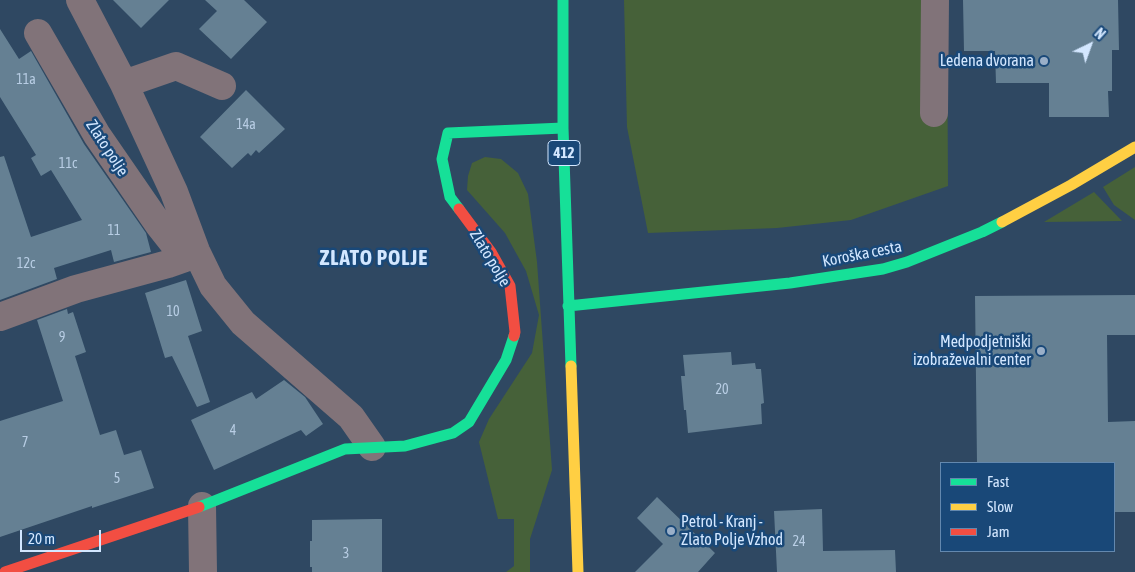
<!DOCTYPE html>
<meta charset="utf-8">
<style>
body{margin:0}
#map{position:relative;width:1135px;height:572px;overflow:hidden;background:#2f4862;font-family:"Asap Condensed",sans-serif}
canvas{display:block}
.legend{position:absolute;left:940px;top:462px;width:175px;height:90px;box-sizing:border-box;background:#194878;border:1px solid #6388ae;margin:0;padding:6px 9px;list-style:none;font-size:15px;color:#d3e7ff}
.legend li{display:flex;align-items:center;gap:10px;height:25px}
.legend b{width:25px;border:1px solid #6388ae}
.north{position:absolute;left:1065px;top:20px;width:50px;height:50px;-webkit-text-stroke:4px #194878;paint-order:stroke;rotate:42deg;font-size:14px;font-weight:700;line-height:20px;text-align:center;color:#d3e7ff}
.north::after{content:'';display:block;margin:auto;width:18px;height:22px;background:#d3e7ff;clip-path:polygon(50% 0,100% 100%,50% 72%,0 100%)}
.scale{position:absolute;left:20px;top:530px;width:81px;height:22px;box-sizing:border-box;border:2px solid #d3e7ff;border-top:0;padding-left:6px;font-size:15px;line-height:18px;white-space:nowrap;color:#d3e7ff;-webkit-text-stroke:4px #194878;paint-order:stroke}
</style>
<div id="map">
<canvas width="1135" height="572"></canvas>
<ul class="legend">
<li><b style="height:6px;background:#16e098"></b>Fast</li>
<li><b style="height:6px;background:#ffcf43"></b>Slow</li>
<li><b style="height:6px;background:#f24e42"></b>Jam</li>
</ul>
<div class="north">N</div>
<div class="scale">20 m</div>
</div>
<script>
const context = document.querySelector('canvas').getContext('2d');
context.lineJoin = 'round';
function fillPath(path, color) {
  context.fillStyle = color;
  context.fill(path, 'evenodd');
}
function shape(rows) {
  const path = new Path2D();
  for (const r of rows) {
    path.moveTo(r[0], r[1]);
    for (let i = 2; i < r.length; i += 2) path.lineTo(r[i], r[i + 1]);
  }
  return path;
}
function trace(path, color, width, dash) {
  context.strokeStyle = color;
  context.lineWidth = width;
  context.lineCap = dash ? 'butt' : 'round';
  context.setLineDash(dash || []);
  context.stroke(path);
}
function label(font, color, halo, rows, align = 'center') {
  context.font = font + ' "Asap Condensed",sans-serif';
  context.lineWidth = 5;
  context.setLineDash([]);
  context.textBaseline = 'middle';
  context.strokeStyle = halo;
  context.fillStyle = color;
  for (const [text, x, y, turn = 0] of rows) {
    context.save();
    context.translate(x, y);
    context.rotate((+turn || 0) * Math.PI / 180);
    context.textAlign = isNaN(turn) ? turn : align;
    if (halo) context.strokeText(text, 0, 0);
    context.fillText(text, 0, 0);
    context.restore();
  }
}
fillPath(shape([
 [624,0,947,0,948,186,851,220,777,228,648,233,627,127],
 [485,157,501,159,518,173,528,194,537,262,552,470,530,539,530,572,506,572,514,566,514,519,498,519,479,442,489,419,532,353,539,315,526,271,505,233,467,190,468,176,472,163],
 [1135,167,1135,220,1114,205,1103,187],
 [1094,192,1122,221,1044,222]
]), '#466139');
fillPath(shape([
 [113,0,169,0,141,28],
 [205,0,244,0,267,22,231,59,199,29,217,11],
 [963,0,1118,0,1119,50,1112,50,1112,91,1108,91,1109,117,1049,117,1049,83,996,83,995,51,964,51],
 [0,29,19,59,31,51,84,144,146,233,151,252,114,262,111,250,54,268,57,279,0,300,0,157,4,156,31,237,82,220,51,170,41,176,31,158,36,155,0,97],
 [246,90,285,129,259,153,256,150,251,156,248,153,232,168,200,137],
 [186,280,202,331,188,336,210,402,197,407,172,356,165,358,145,293],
 [1135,295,1135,335,1107,335,1108,422,1135,421,1135,512,1114,512,1114,463,977,463,975,296],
 [67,309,68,314,73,312,86,352,75,356,100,435,116,430,124,455,141,450,154,488,92,508,92,506,0,537,0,421,63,401,37,320],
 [731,352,732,365,755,363,756,369,761,369,764,403,761,404,762,424,688,433,686,410,684,410,681,376,685,376,683,355],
 [284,380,305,397,323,424,306,436,301,430,214,470,191,420,252,392,256,399],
 [657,497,715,553,698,572,635,572,663,544,637,518],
 [822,509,823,551,895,550,896,572,777,572,774,511],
 [375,519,382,519,382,572,312,572,312,567,310,567,310,541,312,541,312,520]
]), '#658093');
trace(shape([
 [80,0,124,84,174,192,196,251,213,286,243,323,351,417,372,447],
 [38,33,97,135,159,225,185,258],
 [124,84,176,66,222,86],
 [934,113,935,0],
 [0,317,76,289,168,264,185,258,196,251],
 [202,506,203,572]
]), '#817379', 28);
trace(shape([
 [563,0,563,128,571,366],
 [459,209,450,197,442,159,448,133,563,128],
 [568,306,790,283,883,269,907,262,982,232,1002,222],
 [199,507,345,449,405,446,453,433,469,422,506,360,514,336]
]), '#16e098', 11);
trace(shape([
 [1002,222,1071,185,1135,147],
 [571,366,578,572]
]), '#ffcf43', 11);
trace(shape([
 [459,209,491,252,510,286,515,332,514,336],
 [5,572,199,507]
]), '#f24e42', 11);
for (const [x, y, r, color] of [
 [1044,61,5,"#9aafc8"],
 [1041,351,5,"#9aafc8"],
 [671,531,5,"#9aafc8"]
]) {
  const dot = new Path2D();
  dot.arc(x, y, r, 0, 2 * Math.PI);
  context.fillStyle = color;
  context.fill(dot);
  trace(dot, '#194878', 2);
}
label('14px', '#b8cde4', null, [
 ["11a",26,80],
 ["14a",246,125],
 ["11c",68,164],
 ["11",114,231],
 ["12c",26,264],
 ["10",173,312],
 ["9",62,338],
 ["20",722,390],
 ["4",233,431],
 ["7",25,443],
 ["5",117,479],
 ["24",799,542],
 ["3",346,554]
]);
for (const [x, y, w] of [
 [564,153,32]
]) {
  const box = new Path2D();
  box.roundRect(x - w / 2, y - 12.5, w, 25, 4);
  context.fillStyle = '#194878';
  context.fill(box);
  trace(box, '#d3e7ff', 1);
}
label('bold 15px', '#d3e7ff', null, [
 ["412",564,153]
]);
label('16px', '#d3e7ff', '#194878', [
 ["Ledena dvorana",1034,61],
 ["Medpodjetniški",1031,342],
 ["izobraževalni center",1031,360],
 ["Petrol - Kranj -",681,522,"left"],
 ["Zlato Polje Vzhod",681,540,"left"]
], 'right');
label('16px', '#d3e7ff', '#194878', [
 ["Zlato polje",107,148,57],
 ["Koroška cesta",862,254,-11],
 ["Zlato polje",490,258,59]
]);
context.letterSpacing = '1px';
label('bold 21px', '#d3e7ff', '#194878', [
 ["ZLATO POLJE",374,258]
]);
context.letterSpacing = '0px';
</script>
